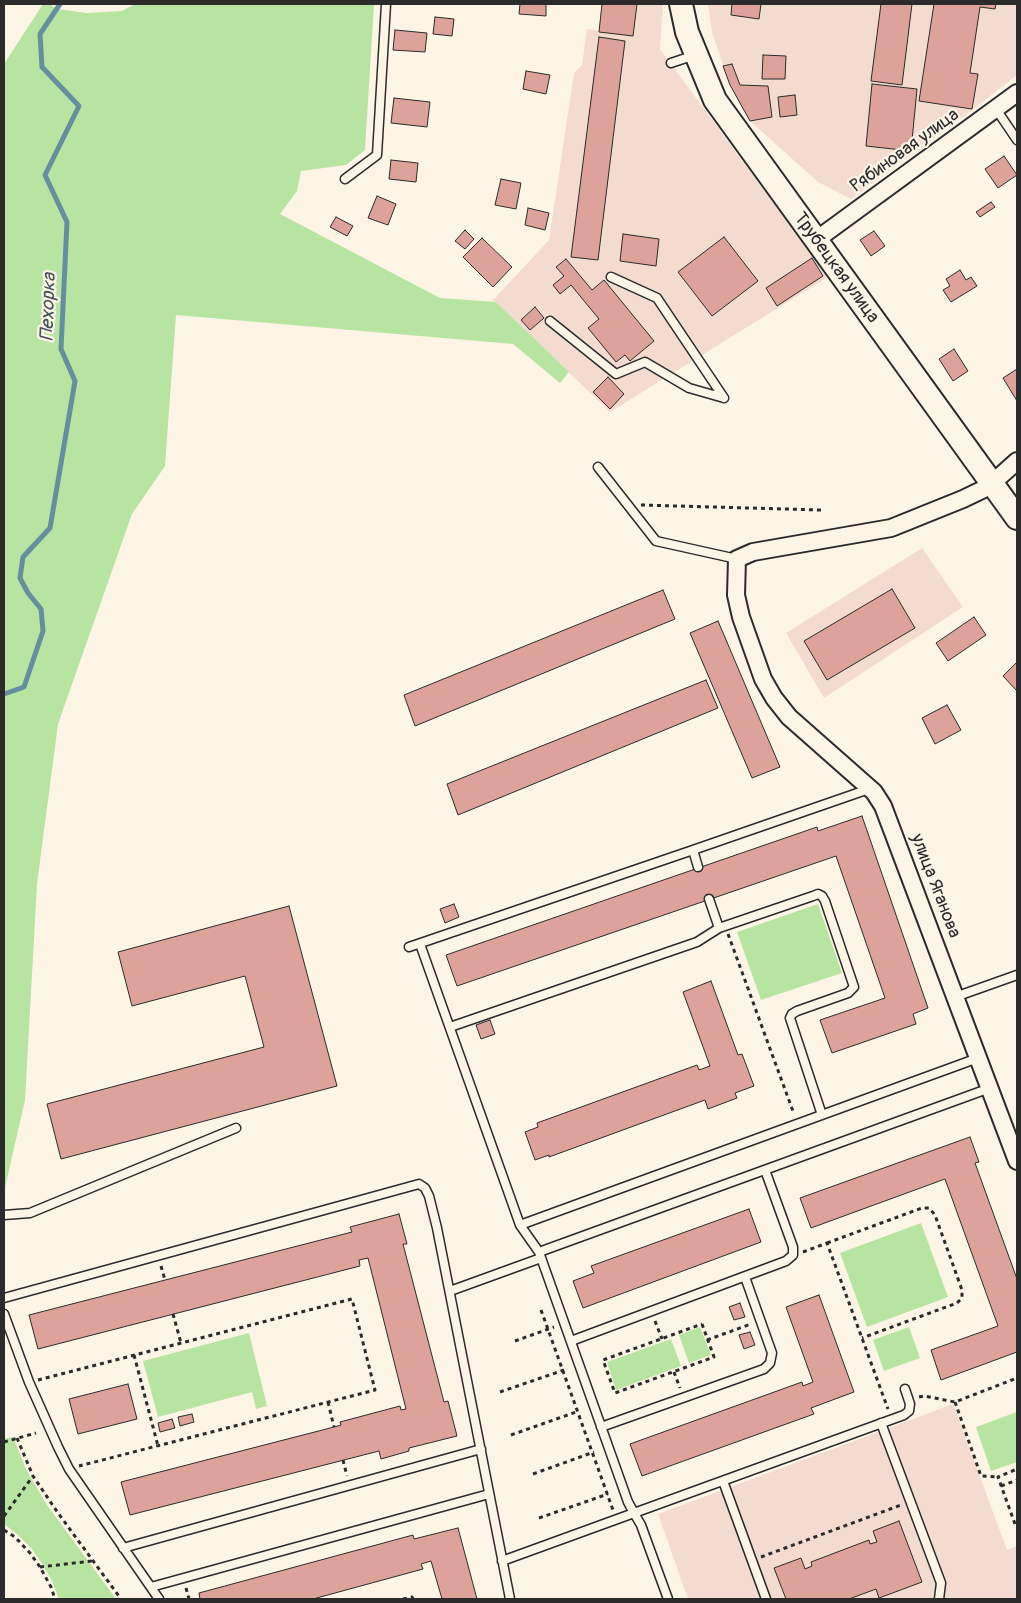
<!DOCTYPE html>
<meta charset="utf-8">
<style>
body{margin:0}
#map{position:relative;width:1021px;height:1603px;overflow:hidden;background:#fcf5e5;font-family:Pangolin,sans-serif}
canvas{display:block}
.frame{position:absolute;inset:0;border:5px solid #2b2b2b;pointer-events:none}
</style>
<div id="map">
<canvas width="1021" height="1603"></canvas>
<div class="frame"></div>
</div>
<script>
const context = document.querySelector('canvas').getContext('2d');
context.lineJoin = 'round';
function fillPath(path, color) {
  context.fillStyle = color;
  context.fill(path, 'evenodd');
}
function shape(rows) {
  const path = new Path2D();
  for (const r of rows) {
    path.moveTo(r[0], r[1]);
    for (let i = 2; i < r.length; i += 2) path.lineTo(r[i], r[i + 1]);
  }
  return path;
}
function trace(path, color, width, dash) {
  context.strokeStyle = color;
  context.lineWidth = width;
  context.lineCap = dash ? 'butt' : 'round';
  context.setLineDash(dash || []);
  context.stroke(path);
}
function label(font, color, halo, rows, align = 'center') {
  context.font = font + ' Pangolin,sans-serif';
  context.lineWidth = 4.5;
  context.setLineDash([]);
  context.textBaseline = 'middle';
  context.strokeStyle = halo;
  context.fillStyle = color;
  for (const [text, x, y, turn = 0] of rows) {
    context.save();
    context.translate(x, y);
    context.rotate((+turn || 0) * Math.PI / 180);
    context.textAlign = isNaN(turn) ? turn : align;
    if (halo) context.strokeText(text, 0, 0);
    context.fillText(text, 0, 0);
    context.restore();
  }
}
fillPath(shape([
 [602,4,663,4,660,49,828,277,610,412,496,302,492,301,549,240,574,73,582,65,587,29,599,31],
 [708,4,1017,4,1017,75,971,111,851,199,818,182,750,121,730,85,712,32],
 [922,548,963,607,824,698,786,633],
 [953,1404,1007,1550,1017,1546,1017,1599,688,1599,658,1514]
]), '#f3dccf');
fillPath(shape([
 [43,4,49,4,57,9,87,13,122,11,135,4,374,4,365,150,346,165,301,171,297,191,280,214,440,298,496,302,569,372,560,383,513,344,176,315,165,466,132,514,58,724,37,884,25,1100,4,1192,4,64],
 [818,904,842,973,761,1000,737,932],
 [921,1223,948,1297,867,1327,840,1253],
 [700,1327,711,1355,689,1363,679,1335],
 [909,1327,920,1358,884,1371,873,1340],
 [249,1333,267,1406,256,1409,252,1392,158,1417,143,1361],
 [671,1339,681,1366,616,1390,607,1362],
 [1017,1412,1017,1462,991,1471,976,1427],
 [13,1437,26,1469,47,1505,116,1599,59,1599,51,1579,41,1562,31,1548,17,1534,4,1524,4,1439]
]), '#b8e4a1');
trace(shape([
 [4,694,24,687,43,631,41,609,28,593,20,578,23,557,50,528,75,381,61,349,67,222,45,175,79,106,42,67,40,34,60,4]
]), '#668ea1', 5);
const building = shape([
 [520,4,546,4,546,16,519,14,520,4],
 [602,4,637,4,633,36,599,32,602,4],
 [732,4,761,4,759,19,731,15,732,4],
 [881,4,912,4,902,85,871,81,881,4],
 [934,4,996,4,995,9,980,7,970,73,978,74,972,109,919,101,934,4],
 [435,17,454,19,452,36,433,34,435,17],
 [395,30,427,33,425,52,393,50,395,30],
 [599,37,625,41,598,260,571,257,599,37],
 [763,55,786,56,785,79,762,79,763,55],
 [732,64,740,85,768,86,772,117,750,121,730,85,723,66,732,64],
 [526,71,550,75,546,94,523,89,526,71],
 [872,84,917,89,911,151,866,146,872,84],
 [795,95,797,115,780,117,778,97,795,95],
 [394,98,430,102,427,127,391,123,394,98],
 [1004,156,1017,175,998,188,985,169,1004,156],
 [391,160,418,163,416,182,389,179,391,160],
 [501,179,521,183,516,209,495,205,501,179],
 [377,196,396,204,388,225,368,218,377,196],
 [991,202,995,207,980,217,976,212,991,202],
 [528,208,549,213,545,230,525,225,528,208],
 [336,217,353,226,347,236,330,227,336,217],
 [465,230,474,239,465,249,455,241,465,230],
 [874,231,885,246,871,256,860,240,874,231],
 [623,234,659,239,656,266,620,261,623,234],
 [724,237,758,281,712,316,678,272,724,237],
 [482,238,512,267,493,287,463,257,482,238],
 [812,258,823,276,777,306,766,288,812,258],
 [566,259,592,290,604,280,654,341,630,361,625,355,616,362,588,328,599,319,571,285,560,294,553,285,564,276,556,267,566,259],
 [960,270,966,280,971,277,977,286,951,302,943,290,950,286,946,279,960,270],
 [535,307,544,318,530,330,521,320,535,307],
 [954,349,968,371,953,381,939,359,954,349],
 [1017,369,1017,401,1003,378,1017,369],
 [608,377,624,394,610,409,593,392,608,377],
 [892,589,915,628,827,680,804,641,892,589],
 [663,590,675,619,415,726,404,695,663,590],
 [974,617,986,635,948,661,936,643,974,617],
 [718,621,780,767,752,778,690,633,718,621],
 [1017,662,1017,691,1003,676,1017,662],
 [706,680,718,708,458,815,447,784,706,680],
 [947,705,961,730,935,744,922,718,947,705],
 [862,816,928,1008,913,1014,916,1024,832,1053,820,1020,885,998,836,856,457,986,446,955,817,827,818,831,862,816],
 [454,904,459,917,445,923,440,909,454,904],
 [289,906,337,1086,61,1159,47,1104,264,1047,245,976,132,1006,118,952,289,906],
 [711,981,738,1055,742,1054,754,1086,735,1093,737,1098,708,1109,705,1100,549,1157,549,1155,535,1160,525,1132,538,1127,537,1123,697,1065,699,1070,710,1066,683,992,711,981],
 [490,1020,495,1034,481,1039,476,1025,490,1020],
 [970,1137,979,1162,975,1163,1017,1279,1017,1352,941,1380,931,1350,998,1326,945,1179,811,1228,800,1198,970,1137],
 [749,1209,761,1242,583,1308,573,1281,594,1273,591,1266,749,1209],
 [399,1214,407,1244,403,1244,444,1402,448,1401,457,1436,409,1448,409,1451,381,1459,379,1451,130,1515,121,1482,334,1427,341,1425,340,1422,400,1406,401,1410,406,1409,368,1258,359,1260,360,1266,38,1349,29,1315,352,1232,350,1227,399,1214],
 [819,1295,854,1392,811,1408,814,1414,642,1476,630,1444,802,1382,803,1386,813,1382,786,1307,819,1295],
 [740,1303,745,1317,734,1320,729,1307,740,1303],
 [750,1332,755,1345,744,1349,739,1335,750,1332],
 [128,1384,137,1419,78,1434,69,1399,128,1384],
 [192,1414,194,1422,180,1426,178,1417,192,1414],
 [172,1419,175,1428,160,1432,158,1423,172,1419],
 [899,1521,922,1582,879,1598,876,1589,849,1599,786,1599,774,1568,801,1558,805,1569,812,1566,811,1562,869,1540,870,1544,877,1542,873,1531,899,1521],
 [458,1528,477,1599,442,1599,431,1561,421,1564,423,1569,313,1599,200,1599,199,1593,413,1535,414,1539,458,1528]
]);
fillPath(building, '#dda39b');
trace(building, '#2b2b2b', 1);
const service = shape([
 [671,63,695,55],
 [996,109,1017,140],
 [345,179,377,155,386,4],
 [611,277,657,298,724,398],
 [550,321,616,374,645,362,689,388,724,398],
 [598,467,656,541,737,559],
 [698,867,693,850,869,789],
 [709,899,719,928,813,896,818,894,822,896,825,901,854,987,848,993,797,1011,792,1014,790,1018,822,1115],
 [420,944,520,1225,539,1252],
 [409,947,693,850],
 [955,997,1017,975],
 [450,1027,697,942,719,928],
 [4,1215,30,1213,236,1128],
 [520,1225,978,1058],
 [450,1291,541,1258],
 [4,1298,419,1184,425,1188,429,1196,437,1228,510,1599],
 [4,1314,29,1382,58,1447,69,1469,159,1599],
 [571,1341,786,1261,793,1255,793,1247,765,1170],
 [905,1389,910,1404,909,1411,904,1415,634,1513,628,1502,539,1252,990,1088],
 [881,1423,941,1583,939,1599],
 [601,1427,764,1369,770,1363,772,1353,745,1277],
 [723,1481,766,1599],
 [123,1548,481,1449],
 [502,1561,634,1513,641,1525,668,1599],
 [151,1587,489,1494]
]);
const minor = shape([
 [816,240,1017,93],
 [1017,461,988,487,963,499,891,528,753,552,737,559,736,595,741,617,763,679,774,698,789,717,874,792,883,806,1017,1161]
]);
const secondary = shape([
 [681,4,687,32,715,100,1017,518]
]);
trace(service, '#2b2b2b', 11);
trace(minor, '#2b2b2b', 20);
trace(secondary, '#2b2b2b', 26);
trace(shape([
 [641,505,821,510],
 [728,934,794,1114],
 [827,1243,922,1208,929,1208,935,1215,962,1290,962,1298,957,1303,862,1338],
 [803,1252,827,1243,888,1409],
 [161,1266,165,1280],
 [541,1310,613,1510],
 [173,1314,181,1343],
 [655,1321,662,1339],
 [702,1324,714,1357,615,1393,603,1360,702,1324],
 [707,1340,751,1324],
 [515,1341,554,1327],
 [134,1355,158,1446],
 [674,1372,680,1388],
 [38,1380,352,1299,375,1390,79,1466],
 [500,1392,564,1370],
 [919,1397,924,1396,955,1402,1017,1378],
 [328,1402,334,1427],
 [955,1402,981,1476,998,1477],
 [511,1435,579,1411],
 [17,1438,33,1476,58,1513,121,1599],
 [4,1442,36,1433],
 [343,1460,347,1476],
 [533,1474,594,1452],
 [1001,1486,1017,1480],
 [4,1516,33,1476],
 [539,1518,608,1494],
 [1015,1524,998,1477,1017,1469],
 [4,1530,15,1537,30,1553,40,1567,51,1587,55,1599],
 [761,1557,901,1505],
 [40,1567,92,1561],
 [186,1588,189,1599],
 [403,1599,412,1597,413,1599]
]), '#2b2b2b', 3, [4, 4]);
trace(service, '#fcf5e5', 8);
trace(minor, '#fcf5e5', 16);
trace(secondary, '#fcf5e5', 22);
label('18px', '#2b2b2b', '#fcf5e5', [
 ["Рябиновая улица",905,151,-36],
 ["Трубецкая улица",836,268,54],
 ["улица Яганова",935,886,69]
]);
label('italic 19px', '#44545c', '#fcf5e5', [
 ["Пехорка",49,307,-88]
]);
</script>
